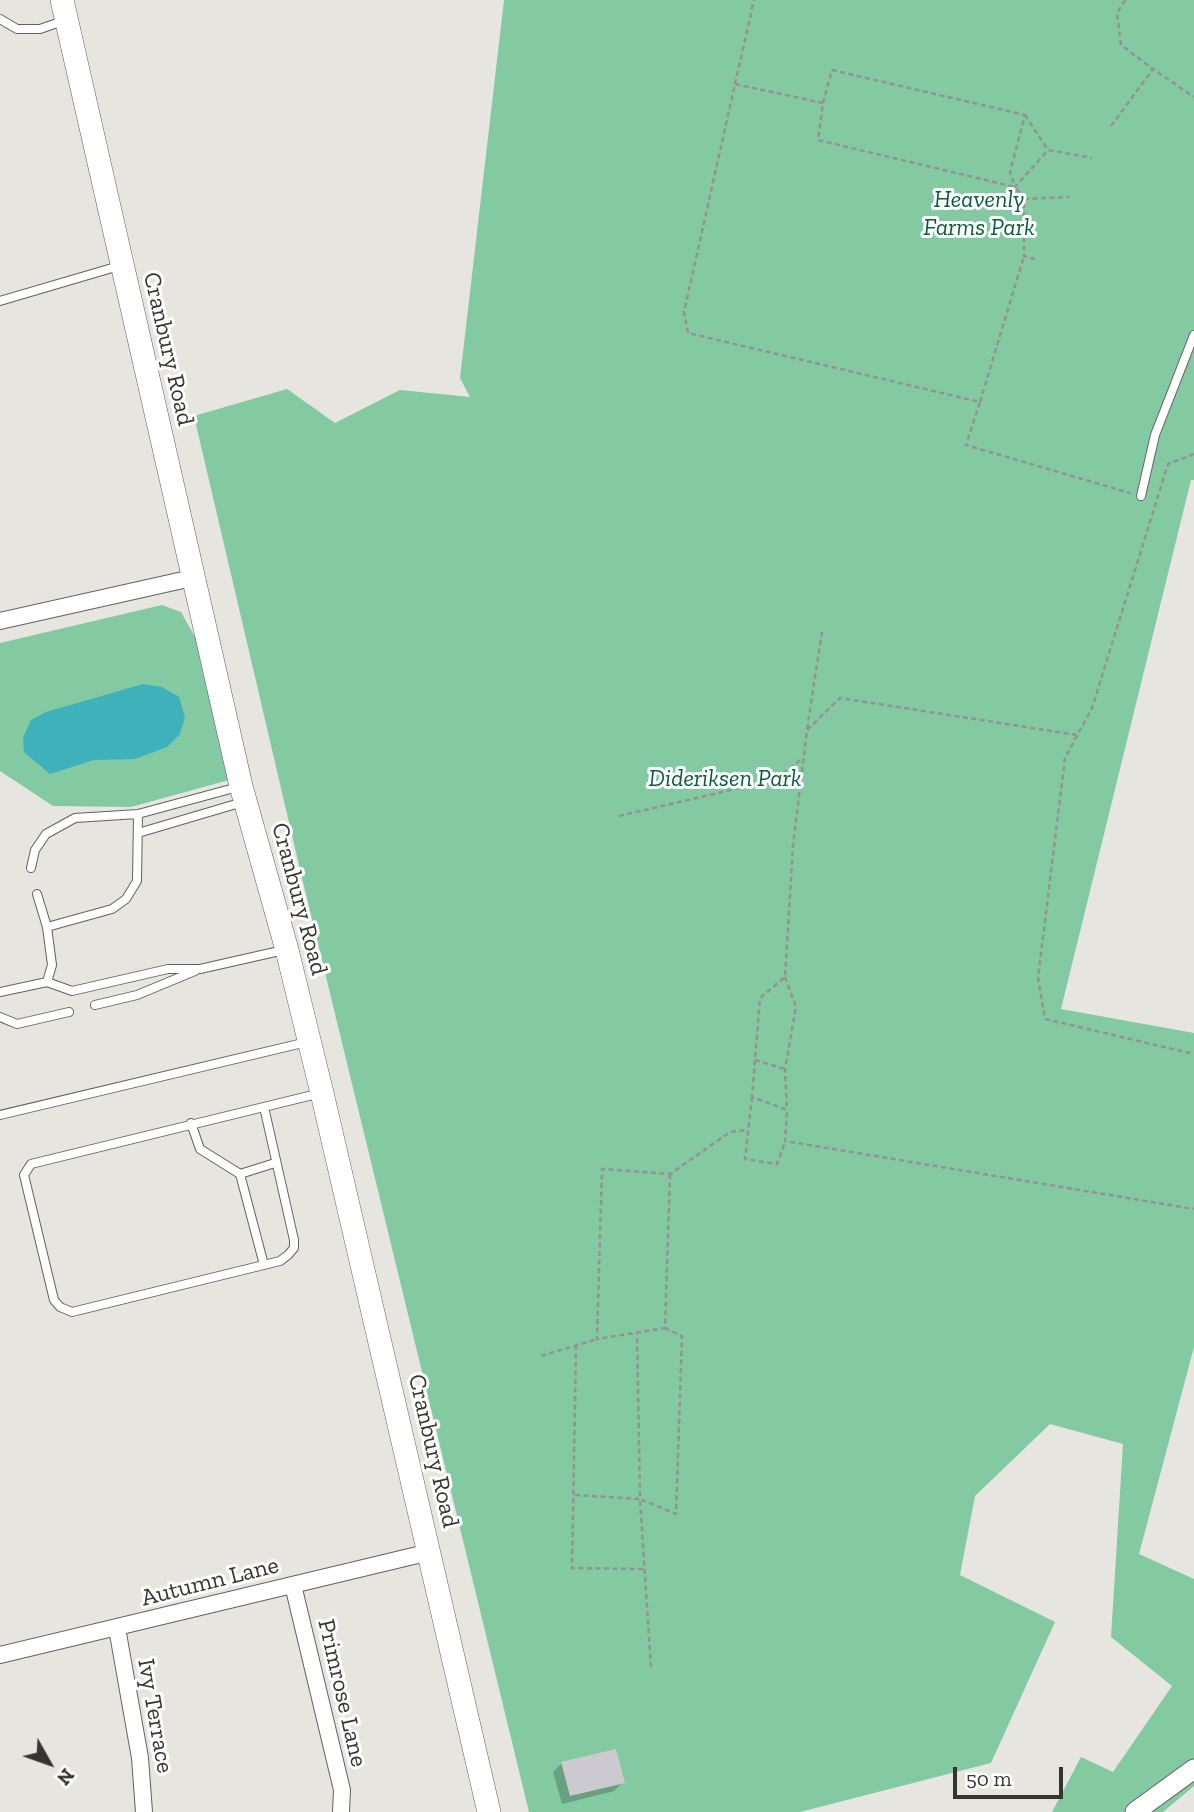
<!DOCTYPE html>
<style>
body{margin:0}
#map{position:relative;width:1194px;height:1812px;overflow:hidden;background:#e6e5df;font-family:"Zilla Slab",serif}
canvas{display:block}
.north{position:absolute;left:14px;top:1728px;width:70px;height:70px;-webkit-text-stroke:5px #fff;paint-order:stroke;rotate:130deg;font-size:19px;font-weight:700;line-height:28px;text-align:center;color:#343431}
.north::after{content:'';display:block;margin:auto;width:24px;height:32px;background:#343431;clip-path:polygon(50% 0,100% 100%,50% 72%,0 100%)}
.scale{position:absolute;left:953px;top:1767px;width:110px;height:32px;box-sizing:border-box;border:4px solid #343431;border-top:0;padding-left:9px;font-size:21px;line-height:24px;white-space:nowrap;color:#343431;-webkit-text-stroke:5px #fff;paint-order:stroke}
</style>
<div id="map">
<canvas width="1194" height="1812"></canvas>
<div class="north">N</div>
<div class="scale">50 m</div>
</div>
<script>
const context = document.querySelector('canvas').getContext('2d');
context.lineJoin = 'round';
function fillPath(path, color) {
  context.fillStyle = color;
  context.fill(path, 'evenodd');
}
function shape(rows) {
  const path = new Path2D();
  for (const r of rows) {
    path.moveTo(r[0], r[1]);
    for (let i = 2; i < r.length; i += 2) path.lineTo(r[i], r[i + 1]);
  }
  return path;
}
function trace(path, color, width, dash) {
  context.strokeStyle = color;
  context.lineWidth = width;
  context.lineCap = dash ? 'butt' : 'round';
  context.setLineDash(dash || []);
  context.stroke(path);
}
function label(font, color, halo, rows, align = 'center') {
  context.font = font + ' "Zilla Slab",serif';
  context.lineWidth = 6;
  context.setLineDash([]);
  context.textBaseline = 'middle';
  context.strokeStyle = halo;
  context.fillStyle = color;
  for (const [text, x, y, turn = 0] of rows) {
    context.save();
    context.translate(x, y);
    context.rotate((+turn || 0) * Math.PI / 180);
    context.textAlign = isNaN(turn) ? turn : align;
    if (halo) context.strokeText(text, 0, 0);
    context.fillText(text, 0, 0);
    context.restore();
  }
}
fillPath(shape([
 [504,0,1194,0,1194,480,1191,480,1061,1009,1194,1033,1194,1347,1139,1554,1194,1579,1194,1786,1163,1812,1052,1812,1081,1757,1113,1772,1172,1686,1111,1637,1123,1444,1050,1424,975,1496,960,1575,1055,1622,991,1763,800,1812,529,1812,302,878,194,416,287,389,335,423,400,390,470,397,460,378],
 [162,605,181,612,199,644,229,780,131,807,53,806,0,771,0,643]
]), '#83caa2');
fillPath(shape([
 [143,684,162,687,179,697,185,717,180,734,167,747,135,759,94,760,50,774,24,752,23,738,31,720,46,712]
]), '#3fb1bb');
fillPath(shape([
 [562,1763,623,1782,614,1791,562,1804,553,1772]
]), '#0003');
fillPath(shape([
 [616,1749,625,1783,570,1796,561,1762]
]), '#ccc9d0');
const service = shape([
 [0,19,17,29,40,29,63,21],
 [0,301,119,266],
 [1141,496,1155,435,1194,335],
 [138,833,243,802],
 [31,868,35,850,46,834,75,818,138,814,238,787],
 [37,894,47,927,112,909,126,899,137,881,138,814],
 [47,982,72,991,168,969,200,969,284,950],
 [0,992,47,982,52,965,47,927],
 [95,1005,137,995,195,971],
 [0,1017,17,1024,69,1012],
 [264,1107,294,1240,294,1248,288,1255,280,1261,72,1312,60,1307,54,1300,24,1175,31,1164,321,1093],
 [0,1115,307,1042],
 [191,1123,200,1149,240,1174],
 [264,1265,240,1174,275,1163]
]);
const minor = shape([
 [0,621,192,578],
 [293,1585,342,1790,341,1812],
 [117,1628,140,1758,144,1812],
 [0,1655,430,1552]
]);
const tertiary = shape([
 [1135,1812,1194,1769]
]);
const secondary = shape([
 [62,0,241,786,287,950,322,1093,489,1812]
]);
trace(service, '#62615b', 10);
trace(minor, '#62615b', 18);
trace(tertiary, '#62615b', 21);
trace(secondary, '#62615b', 24);
trace(shape([
 [1125,0,1117,13,1121,45,1153,69],
 [735,84,754,0],
 [823,103,832,70,1025,115,1010,172,1015,187,1048,150],
 [1025,115,1048,150,1092,158],
 [1111,126,1153,69,1194,97],
 [1024,199,1069,197],
 [1035,259,1024,256,1024,199,1015,187,818,140,823,103,735,84,684,312,688,333,980,402,966,445,1130,493],
 [980,402,1024,256],
 [1194,454,1168,464,1092,708,1065,758,1038,978,1045,1019,1194,1054],
 [807,729,822,632],
 [1077,735,840,698,807,730,793,846,785,977,760,998,752,1097,787,1110,785,1141,1194,1209],
 [619,816,774,780,803,758],
 [785,977,796,1007,785,1069,787,1110],
 [755,1060,785,1069],
 [752,1097,745,1159,777,1164,785,1142],
 [670,1174,665,1328,597,1339,602,1169,670,1174,730,1132,747,1130],
 [576,1345,572,1568,643,1569],
 [541,1356,597,1339],
 [575,1495,640,1499,637,1333],
 [651,1667,640,1499,676,1514,682,1336,665,1328]
]), '#94938e', 2.5, [5, 3.5]);
trace(service, '#fff', 8);
trace(minor, '#fff', 16);
trace(tertiary, '#fff', 19);
trace(secondary, '#fff', 23);
label('italic 24px', '#0a5d3a', '#fff', [
 ["Heavenly",979,200],
 ["Farms Park",979,228],
 ["Dideriksen Park",725,779]
]);
label('24px', '#343431', '#fff', [
 ["Cranbury Road",168,349,77],
 ["Cranbury Road",299,899,75],
 ["Cranbury Road",433,1451,77],
 ["Autumn Lane",210,1582,-14],
 ["Primrose Lane",342,1693,77],
 ["Ivy Terrace",155,1716,80]
]);
</script>
